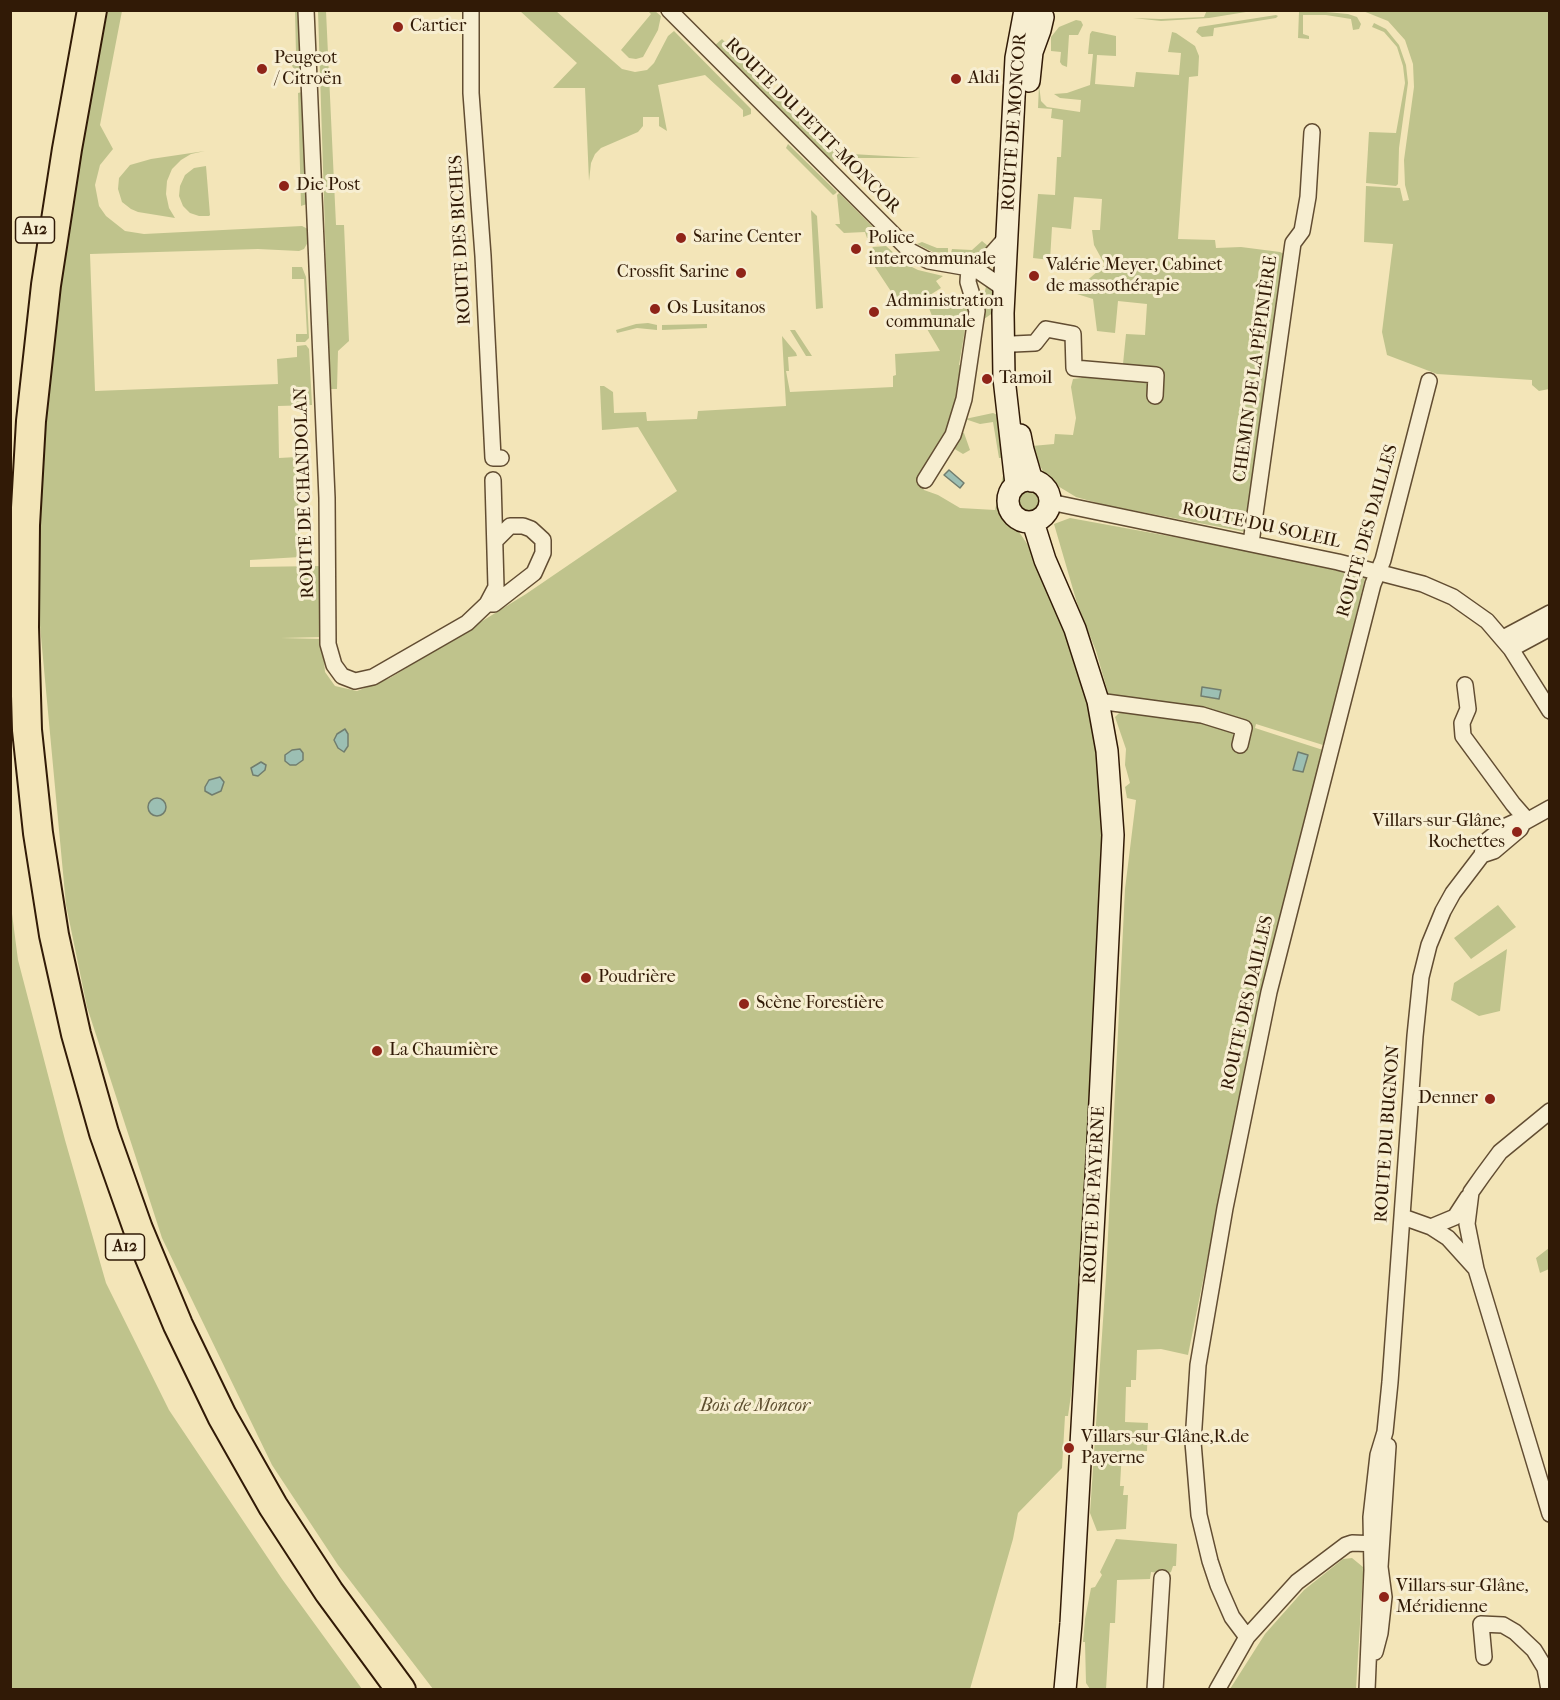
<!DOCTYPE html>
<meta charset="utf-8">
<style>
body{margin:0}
#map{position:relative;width:1560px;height:1700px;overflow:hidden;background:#f3e5b8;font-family:"IM FELL French Canon",serif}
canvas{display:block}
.frame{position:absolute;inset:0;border:12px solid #311a06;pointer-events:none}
</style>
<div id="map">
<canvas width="1560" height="1700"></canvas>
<div class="frame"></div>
</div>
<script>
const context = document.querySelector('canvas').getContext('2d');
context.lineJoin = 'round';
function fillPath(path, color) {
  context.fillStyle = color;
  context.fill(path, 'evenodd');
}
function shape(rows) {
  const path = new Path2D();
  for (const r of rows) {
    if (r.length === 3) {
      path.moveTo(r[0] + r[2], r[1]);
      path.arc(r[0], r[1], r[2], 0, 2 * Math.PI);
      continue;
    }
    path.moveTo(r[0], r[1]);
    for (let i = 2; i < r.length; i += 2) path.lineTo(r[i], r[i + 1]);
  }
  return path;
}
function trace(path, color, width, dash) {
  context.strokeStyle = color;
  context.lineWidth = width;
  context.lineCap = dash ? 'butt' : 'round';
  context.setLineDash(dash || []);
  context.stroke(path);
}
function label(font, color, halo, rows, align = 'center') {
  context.font = font + ' "IM FELL French Canon",serif';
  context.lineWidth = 6;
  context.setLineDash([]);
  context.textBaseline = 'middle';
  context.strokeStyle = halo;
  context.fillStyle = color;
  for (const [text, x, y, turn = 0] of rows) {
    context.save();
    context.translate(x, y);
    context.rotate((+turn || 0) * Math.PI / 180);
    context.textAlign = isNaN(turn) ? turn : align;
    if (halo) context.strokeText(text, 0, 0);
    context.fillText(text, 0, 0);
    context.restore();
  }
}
fillPath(shape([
 [1207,10,1252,11,1209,18,1161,21,1133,18,1161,19,1204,17],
 [108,11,122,11,100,125,113,149,100,165,95,185,99,206,106,216,125,231,144,234,302,226,308,229,308,242,304,249,299,251,258,249,90,254,95,391,278,384,277,359,297,357,297,346,306,345,309,349,312,405,278,406,279,458,297,457,300,557,250,560,250,567,321,566,322,637,281,638,322,639,325,672,335,686,357,691,390,678,526,594,677,491,638,427,602,430,600,386,604,386,613,392,614,413,646,412,647,421,697,419,698,411,786,406,782,336,796,353,797,356,788,357,789,371,786,371,790,392,893,387,893,376,896,375,895,354,940,351,920,317,932,316,929,308,947,297,954,306,966,300,968,301,969,306,959,365,963,364,951,429,919,480,924,490,938,495,960,508,995,510,1005,467,1004,458,999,458,993,422,980,424,965,419,993,413,1000,416,1007,478,1001,494,1000,509,1004,519,1019,532,1032,551,1080,668,1098,750,1104,820,1078,1321,1071,1395,1068,1416,1065,1416,1062,1468,1018,1513,1013,1539,970,1689,433,1689,338,1565,272,1465,162,1238,87,1007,66,905,40,626,40,520,51,352,66,240,81,146],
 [295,11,300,11,302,72,300,73,297,73,290,63,290,54,296,54],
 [318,11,326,11,336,225,344,225,349,341,338,351,337,389,330,389],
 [520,11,556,11,622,69,635,72,647,70,654,63,668,36,674,31,751,109,751,114,743,117,743,110,705,75,658,85,667,131,659,126,659,117,643,117,643,126,638,132,601,148,595,154,591,163,589,181,585,88,553,88,577,63],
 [648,11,655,11,661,16,658,30,643,57,636,59,629,58,621,50,651,14],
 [1363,11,1549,11,1549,389,1539,391,1532,385,1532,380,1437,374,1387,355,1382,332,1393,244,1364,242,1366,186,1400,188,1403,201,1409,200,1405,185,1404,160,1414,87,1413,64,1405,40,1388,21],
 [1299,12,1326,12,1348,14,1357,17,1361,24,1359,29,1353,30,1351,19,1326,15,1303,15,1303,34,1309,36,1309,39,1298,38],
 [1276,15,1278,16,1276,18,1214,28,1213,36,1202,37,1196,32,1199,27],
 [1076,20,1081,21,1083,25,1078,35,1069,35,1067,67,1062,65,1060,62,1061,52,1051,51,1051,37,1059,27],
 [1374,23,1386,29,1399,45,1406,65,1408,83,1399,148,1398,184,1396,186,1366,183,1369,132,1396,133,1405,83,1403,66,1397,47,1384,32,1372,27],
 [1092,31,1116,36,1116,56,1097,55,1095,84,1134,87,1136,72,1179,75,1181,53,1168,52,1172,32,1176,33,1195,46,1199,56,1198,76,1189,77,1178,239,1215,240,1216,248,1241,247,1280,252,1284,254,1257,439,1250,512,1246,532,1105,505,1076,497,1048,480,1035,457,1032,446,1054,444,1055,434,1073,435,1076,418,1071,387,1073,379,1081,378,1095,362,1123,364,1126,334,1145,335,1147,304,1118,301,1115,333,1097,331,1093,299,1077,294,1076,290,1105,265,1094,245,1092,230,1100,230,1102,199,1074,197,1071,229,1052,227,1050,260,1033,258,1038,194,1055,195,1057,157,1061,157,1063,120,1051,118,1052,109,1038,108,1039,85,1041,101,1047,107,1080,112,1081,100,1060,98,1054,94,1067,93,1090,85,1093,54,1088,54,1090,34],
 [722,39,826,145,830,141,835,143,834,153,921,158,834,158,833,164,714,46],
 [302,92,303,94,307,204,301,206,298,93],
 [788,144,837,192,835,194,833,195,786,148],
 [205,151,191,154,181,160,172,169,167,181,166,194,169,208,175,218,138,212,131,209,122,202,118,189,119,178,130,165,151,159],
 [206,166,210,215,209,216,199,216,190,213,183,206,179,196,180,186,185,175,194,168],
 [839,193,887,241,871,242,870,238,867,238,865,232,844,233,835,224,840,224,837,195],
 [811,210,817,216,823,308,816,309],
 [982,241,988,246,979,253,951,253,952,249,972,250],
 [922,242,937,248,948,248,948,253,933,252,917,244],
 [886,246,906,264,918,270,943,276,936,281,941,288,922,300,916,298,909,299,892,308,887,303,894,296,867,255,873,247],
 [292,267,302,267,306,277,309,338,305,342,296,342,296,334,307,334,304,279,292,279],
 [987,282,996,290,997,310,984,319,982,319,979,295,985,291],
 [648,323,657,325,657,330,637,328,617,333,616,330,636,324],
 [707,324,707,328,662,330,662,325],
 [790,330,795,330,812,356,806,356],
 [962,432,964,433,970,450,963,454,953,448,959,434],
 [1029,502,11],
 [1070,518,1311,562,1365,578,1325,743,1323,745,1256,724,1255,728,1323,750,1260,997,1188,1355,1161,1349,1137,1350,1136,1380,1131,1380,1131,1387,1126,1387,1125,1422,1148,1423,1147,1451,1122,1450,1120,1486,1124,1486,1123,1495,1128,1495,1126,1529,1097,1531,1090,1513,1106,1276,1125,889,1136,800,1127,798,1125,787,1130,783,1125,765,1126,749,1115,717,1121,711,1124,702,1108,693,1096,651,1077,603,1054,524],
 [1498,905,1516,927,1471,959,1454,938],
 [11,906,18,960,65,1140,106,1283,169,1410,282,1579,362,1689,11,1689],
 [1507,949,1500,1011,1479,1016,1451,1000,1454,983],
 [1549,1248,1549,1269,1540,1273,1536,1258],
 [1116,1539,1177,1544,1176,1566,1173,1566,1171,1572,1166,1574,1151,1572,1150,1579,1117,1580,1115,1623,1110,1623,1106,1689,1090,1689,1086,1683,1085,1642,1083,1642,1085,1619,1091,1588,1095,1587,1102,1575,1100,1572],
 [1352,1558,1363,1567,1363,1575,1356,1689,1230,1689,1265,1634,1304,1590,1343,1559]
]), '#bfc38c');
const water = shape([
 [949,470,964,483,960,488,944,475,949,470],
 [1202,687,1221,690,1219,699,1201,696,1202,687],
 [345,729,348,734,348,746,344,752,338,748,334,740,337,734,345,729],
 [300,749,303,753,303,760,296,765,290,765,285,761,285,755,292,750,300,749],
 [1298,752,1308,755,1303,772,1293,770,1298,752],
 [261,762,266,765,265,770,258,776,253,775,251,768,261,762],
 [220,777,224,782,221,791,212,795,205,791,205,787,209,780,220,777],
 [157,807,9]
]);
fillPath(water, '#9cbfb3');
trace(water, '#717d6e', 1.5);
const street = shape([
 [306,10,327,498,328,644,334,665,342,676,355,681,373,677,467,623,487,604,496,587,493,480],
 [471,10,471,93,483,256,493,458,501,458],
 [669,10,910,251,929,261,969,268,980,272,999,285,1004,294],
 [969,268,978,264,990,256,1006,238],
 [1013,344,1035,343,1046,329,1073,334,1074,368,1156,375,1155,396],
 [925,480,953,435,964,399,977,311,968,282,969,268],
 [1050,502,1338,562,1423,584,1453,597,1487,621,1511,649,1550,711],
 [1251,543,1293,243,1302,231,1308,197,1312,132],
 [487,604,494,604,534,573,543,553,543,540,531,529,523,526,510,526,495,541],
 [1503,638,1550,613],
 [1511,649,1550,628],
 [1465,685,1468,709,1462,723,1463,736,1513,804,1527,820],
 [1098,701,1202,715,1244,728,1240,745],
 [1482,855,1494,851,1520,829,1523,823],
 [1550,1111,1500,1152,1483,1175,1471,1192,1467,1224,1476,1269,1550,1514],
 [1403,1217,1431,1227,1455,1217,1468,1197],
 [1431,1227,1448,1238,1476,1269],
 [1247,1637,1232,1617,1218,1585,1210,1561,1199,1515,1193,1442,1198,1365,1225,1208,1269,992,1373,584,1383,560,1429,381],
 [1375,1652,1380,1633,1384,1597,1380,1567,1388,1446],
 [1484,1657,1481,1624,1503,1625,1515,1632,1534,1650,1545,1668,1549,1690],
 [1155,1690,1162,1578],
 [1217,1690,1247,1637,1297,1582,1346,1545,1352,1543,1379,1544],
 [1367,1690,1372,1570,1371,1517,1378,1455,1385,1432,1390,1382,1415,1036,1421,977,1429,945,1443,911,1453,893,1482,855,1484,843,1504,827,1515,822,1523,823,1550,808]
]);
const secondary = shape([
 [1029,81,1032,52,1040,30,1043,17],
 [1020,435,1023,450,1032,481],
 [1029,501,21],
 [1016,484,1004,378,1003,313,1016,58,1025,10],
 [1033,522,1045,560,1075,629,1098,701,1107,751,1113,835,1098,1142,1071,1623,1065,1690]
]);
const highway = shape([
 [92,10,67,149,46,285,31,421,25,525,24,627,27,730,38,833,54,935,76,1034,104,1133,138,1229,178,1325,222,1416,273,1506,329,1592,401,1690]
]);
trace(street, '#624d32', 18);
trace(secondary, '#311a06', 24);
trace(highway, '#311a06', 32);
trace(street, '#f7eed1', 15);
trace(secondary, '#f7eed1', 21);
trace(highway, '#f3e5b8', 28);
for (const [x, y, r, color] of [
 [398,27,6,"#8f2418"],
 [262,69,6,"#8f2418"],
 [956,79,6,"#8f2418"],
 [284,186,6,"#8f2418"],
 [681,238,6,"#8f2418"],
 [856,249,6,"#8f2418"],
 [741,273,6,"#8f2418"],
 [1034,276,6,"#8f2418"],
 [655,309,6,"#8f2418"],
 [874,312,6,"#8f2418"],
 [987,379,6,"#8f2418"],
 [1517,832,6,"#8f2418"],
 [586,978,6,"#8f2418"],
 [744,1004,6,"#8f2418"],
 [377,1051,6,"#8f2418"],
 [1490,1099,6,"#8f2418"],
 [1069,1448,6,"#8f2418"],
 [1384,1597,6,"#8f2418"]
]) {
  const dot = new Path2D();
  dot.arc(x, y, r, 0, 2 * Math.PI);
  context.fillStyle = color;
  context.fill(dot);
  trace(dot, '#f7eed1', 2);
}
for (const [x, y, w] of [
 [35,230,39],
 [125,1247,39]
]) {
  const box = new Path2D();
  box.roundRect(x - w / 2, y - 13, w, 26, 4.5);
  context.fillStyle = '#f7eed1';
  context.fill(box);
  trace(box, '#311a06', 1.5);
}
label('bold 16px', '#311a06', null, [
 ["A12",35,230],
 ["A12",125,1247]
]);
label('18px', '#311a06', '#f7eed1', [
 ["Cartier",410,27],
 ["Peugeot",274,59],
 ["/ Citroën",274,80],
 ["Aldi",968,79],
 ["Die Post",296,186],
 ["Sarine Center",693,238],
 ["Police",868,239],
 ["intercommunale",868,260],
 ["Valérie Meyer, Cabinet",1046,266],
 ["de massothérapie",1046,287],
 ["Crossfit Sarine",729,273,"right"],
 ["Administration",886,302],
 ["communale",886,323],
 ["Os Lusitanos",667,309],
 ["Tamoil",999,379],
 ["Villars-sur-Glâne,",1505,822,"right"],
 ["Rochettes",1505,843,"right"],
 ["Poudrière",598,978],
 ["Scène Forestière",756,1004],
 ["La Chaumière",389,1051],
 ["Denner",1478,1099,"right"],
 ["Villars-sur-Glâne,R.de",1081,1438],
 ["Payerne",1081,1459],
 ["Villars-sur-Glâne,",1396,1587],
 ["Méridienne",1396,1608]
], 'left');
label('18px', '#311a06', '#f7eed1', [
 ["ROUTE DE MONCOR",1015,122,-86],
 ["ROUTE DU PETIT-MONCOR",812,126,45],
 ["ROUTE DES BICHES",461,240,-93],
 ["CHEMIN DE LA PÉPINIÈRE",1256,369,-82],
 ["ROUTE DE CHANDOLAN",305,493,-92],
 ["ROUTE DU SOLEIL",1261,526,12],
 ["ROUTE DES DAILLES",1368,531,-74],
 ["ROUTE DES DAILLES",1248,1003,-77],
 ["ROUTE DU BUGNON",1388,1134,-86],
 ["ROUTE DE PAYERNE",1095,1195,-87]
]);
label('italic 18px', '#5c4d2e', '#f7eed1', [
 ["Bois de Moncor",755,1407]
]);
</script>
